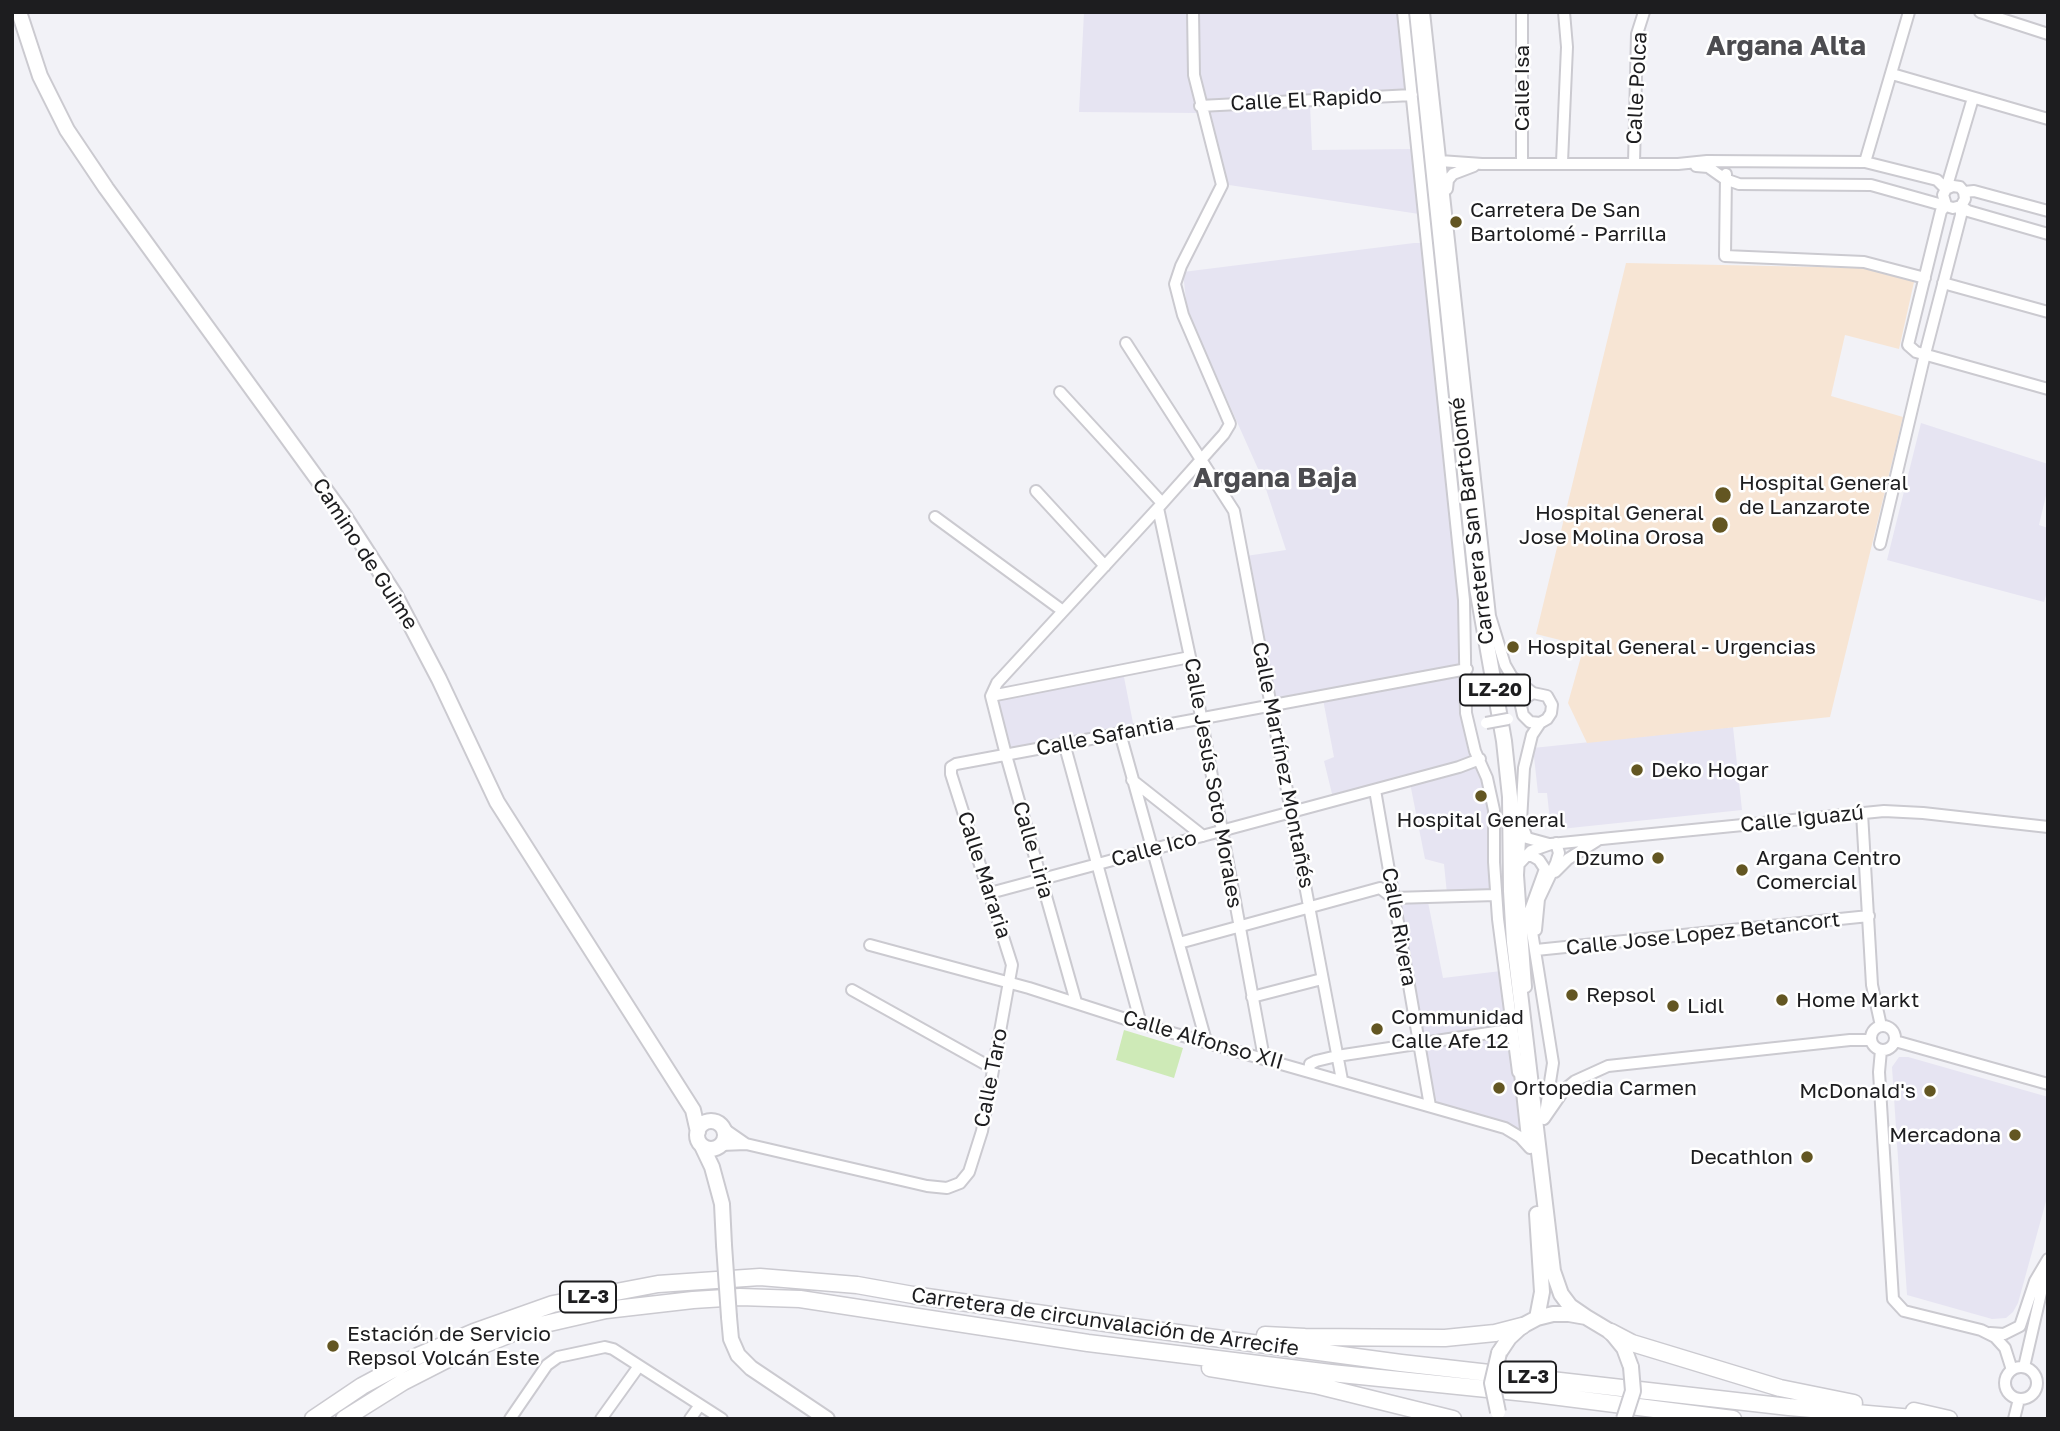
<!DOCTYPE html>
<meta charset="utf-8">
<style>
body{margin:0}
#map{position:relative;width:2060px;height:1431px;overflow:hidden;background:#f2f2f7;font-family:"Golos Text",sans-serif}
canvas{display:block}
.frame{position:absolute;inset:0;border:14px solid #1d1d1f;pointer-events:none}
</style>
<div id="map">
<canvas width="2060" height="1431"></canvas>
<div class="frame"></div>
</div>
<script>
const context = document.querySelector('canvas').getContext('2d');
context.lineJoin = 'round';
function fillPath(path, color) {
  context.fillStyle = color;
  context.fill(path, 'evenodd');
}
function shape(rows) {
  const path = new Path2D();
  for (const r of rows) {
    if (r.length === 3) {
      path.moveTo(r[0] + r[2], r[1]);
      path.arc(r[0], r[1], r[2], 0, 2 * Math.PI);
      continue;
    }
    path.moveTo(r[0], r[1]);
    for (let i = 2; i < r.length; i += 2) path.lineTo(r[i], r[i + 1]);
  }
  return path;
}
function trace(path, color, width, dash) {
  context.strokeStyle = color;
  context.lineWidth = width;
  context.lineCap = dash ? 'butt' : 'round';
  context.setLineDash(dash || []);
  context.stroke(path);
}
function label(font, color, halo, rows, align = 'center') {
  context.font = font + ' "Golos Text",sans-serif';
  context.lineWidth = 5;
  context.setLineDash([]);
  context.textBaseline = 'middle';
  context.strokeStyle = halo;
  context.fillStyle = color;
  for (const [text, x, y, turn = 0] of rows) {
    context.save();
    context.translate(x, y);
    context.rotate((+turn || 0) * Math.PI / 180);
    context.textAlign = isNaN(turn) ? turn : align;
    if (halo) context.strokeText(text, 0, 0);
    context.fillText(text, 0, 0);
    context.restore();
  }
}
fillPath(shape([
 [1084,12,1399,12,1408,99,1310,105,1312,150,1415,149,1419,214,1216,183,1197,113,1079,112],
 [1414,243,1424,243,1458,574,1469,738,1484,777,1490,808,1494,893,1447,894,1444,864,1425,859,1409,778,1333,798,1324,761,1334,757,1322,694,1274,703,1246,556,1286,550,1263,480,1187,310,1183,272],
 [1921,423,2048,464,2048,487,2039,525,2048,528,2048,588,2044,602,1887,560],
 [1123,672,1134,728,1007,752,994,698],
 [1733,727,1742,810,1551,830,1547,793,1538,793,1533,748],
 [1396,900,1428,902,1443,978,1501,971,1525,1129,1509,1127,1432,1103],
 [1899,1057,1908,1057,2048,1097,2048,1194,2018,1303,2013,1312,2006,1318,1992,1319,1907,1295,1892,1067]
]), '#e6e4f2');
fillPath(shape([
 [1626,263,1867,268,1914,282,1899,349,1845,335,1831,396,1903,417,1830,717,1587,743,1568,703,1584,646,1536,634]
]), '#f7e5d4');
fillPath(shape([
 [1124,1030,1183,1048,1174,1078,1116,1060]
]), '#ceeab7');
const minor = shape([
 [1403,12,1464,600,1466,713,1475,751,1487,778,1494,810,1494,862,1498,919,1518,1072],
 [1424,12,1490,616,1505,665,1512,677,1533,693,1547,696,1552,705,1551,713,1547,719,1540,723,1532,735,1524,768,1518,875,1526,987],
 [1980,12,2048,34],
 [1892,74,2048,119],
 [1200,106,1412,95],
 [1440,161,1482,164,1678,164,1707,161,1865,162,1937,180,1946,189,1973,98],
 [1562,162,1567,47,1564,12],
 [1865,162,1909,12],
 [1522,163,1522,12],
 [1634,163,1637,34,1644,12],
 [1696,166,1708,167,1725,179,1739,184,1871,185,1953,208,1961,206,1965,199,1964,192,1960,187,1953,186,1946,189,1943,195,1946,205],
 [1726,174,1725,256,1864,262,1925,278],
 [1447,189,1448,180,1453,174,1474,166],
 [1964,192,1974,191,2048,211],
 [1946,205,1941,211,1908,345,1916,352,2048,389],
 [1943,283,2048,312],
 [1126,343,1234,511,1342,1080],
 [1060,392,1162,503],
 [1036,491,1105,566],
 [1158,508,1190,657,1264,1058],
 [935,517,1063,611],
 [1880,544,1925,354,1961,215,1961,206,1968,211,2048,234],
 [1533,693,1525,698,1521,706,1523,715,1530,722,1540,723],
 [991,696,997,683,1158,508,1224,434,1230,424,1183,315,1175,284,1181,266,1222,185,1194,75,1193,12],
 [991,696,1006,755,1076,1002],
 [991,696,1190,657],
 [1120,733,1206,1041],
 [1064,743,1141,1024],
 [1132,780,1203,836],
 [1375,790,1430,1106],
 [1862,813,1872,985,1881,1026],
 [1522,825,1527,838,1549,844],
 [1524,856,1532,856,1539,860,1545,869,1529,913,1553,1063,1545,1114],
 [1518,865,1531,851,1551,844,1884,811,1923,813,2048,827],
 [1555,872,1568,859,1598,840],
 [990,893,1459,767,1480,759],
 [1536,930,1539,899,1556,863,1559,853,1556,843],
 [1179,943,1380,888,1393,898,1496,895],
 [870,945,1029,988,1141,1024,1505,1128,1520,1137,1530,1148],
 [1536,950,1869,916],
 [852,990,992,1068],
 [1252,997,1322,979],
 [1883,1038,12],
 [1895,1041,2048,1084],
 [1881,1050,1879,1072,1893,1299,1904,1311,1981,1330,1995,1337,2005,1348,2012,1370],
 [1309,1071,1310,1064,1316,1061,1337,1056,1502,1031,1512,1032],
 [1544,1119,1564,1090,1575,1081,1608,1066,1850,1040,1871,1040],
 [723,1128,746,1144],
 [721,1145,746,1144,927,1186,947,1188,960,1183,969,1172,982,1131,1012,965,951,774,951,767,956,764,1467,669],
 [1990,1333,2004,1334,2020,1326,2035,1281,2048,1259],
 [2024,1367,2047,1267],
 [2021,1383,16],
 [510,1419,547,1365,558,1357,605,1347,613,1349,722,1419],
 [601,1419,639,1366],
 [690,1419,700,1405],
 [2014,1419,2019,1399]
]);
const major = shape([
 [19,12,40,76,67,130,106,188,342,513,395,595,439,679,497,802,693,1110,698,1132],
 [1417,12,1477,588,1504,741,1510,797,1511,891,1514,942,1553,1271,1561,1294,1570,1306,1586,1317],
 [1521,1064,1529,1138],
 [711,1135,14],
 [702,1146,712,1167,722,1204,724,1245],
 [1537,1214,1542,1292,1537,1318],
 [729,1317,731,1339,738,1355,751,1368,827,1419],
 [1499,1353,1509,1338,1522,1326,1537,1318,1553,1314,1569,1314,1586,1317,1611,1332,1624,1348,1631,1367]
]);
const highway = shape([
 [1611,1332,1632,1343,1780,1388,1854,1403],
 [1265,1335,1305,1337,1445,1338,1495,1333,1522,1326],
 [1210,1368,1315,1385,1453,1419],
 [1914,1411,1949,1419],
 [313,1419,362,1386,420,1355,474,1332,553,1304,658,1284,760,1277,857,1285,913,1295,1133,1327,1401,1363,1789,1407,1924,1419],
 [344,1419,403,1382,446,1360,523,1329,606,1310,693,1300,740,1297,800,1299,1088,1343,1331,1373,1536,1394,1733,1419]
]);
trace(minor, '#cbcad0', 14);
trace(major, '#cbcad0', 18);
trace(highway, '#cbcad0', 19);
trace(minor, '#fff', 10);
trace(major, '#fff', 14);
trace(highway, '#fff', 16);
const minorBridge = shape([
 [1486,723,1508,719]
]);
const majorBridge = shape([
 [724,1245,729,1317],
 [1498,1412,1492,1383,1499,1353],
 [1624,1419,1633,1391,1631,1367]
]);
trace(minorBridge, '#cbcad0', 14, []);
trace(majorBridge, '#cbcad0', 18, []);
trace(minorBridge, '#fff', 10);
trace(majorBridge, '#fff', 14);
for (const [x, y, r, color] of [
 [1456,222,7,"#635622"],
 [1723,495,9,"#635622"],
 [1720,525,9,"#635622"],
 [1513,647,7,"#635622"],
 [1637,770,7,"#635622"],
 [1481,796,7,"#635622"],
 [1658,858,7,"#635622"],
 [1742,870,7,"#635622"],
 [1572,995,7,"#635622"],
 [1782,1000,7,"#635622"],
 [1673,1006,7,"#635622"],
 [1377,1029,7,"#635622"],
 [1499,1088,7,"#635622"],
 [1930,1091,7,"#635622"],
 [2015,1135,7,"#635622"],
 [1807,1157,7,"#635622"],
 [333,1346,7,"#635622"]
]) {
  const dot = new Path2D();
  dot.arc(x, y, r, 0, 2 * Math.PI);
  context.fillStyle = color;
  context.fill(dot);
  trace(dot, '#fff', 2.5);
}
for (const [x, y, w] of [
 [1495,690,70],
 [588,1297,56],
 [1528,1377,56]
]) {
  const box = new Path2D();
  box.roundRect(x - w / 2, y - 15.5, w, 31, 5);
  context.fillStyle = '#fff';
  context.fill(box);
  trace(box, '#1d1d1f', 2);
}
label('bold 19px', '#1d1d1f', null, [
 ["LZ-20",1495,690],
 ["LZ-3",588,1297],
 ["LZ-3",1528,1377]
]);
label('21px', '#1d1d1f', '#fff', [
 ["Calle Isa",1522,88,-90],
 ["Calle Polca",1637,88,-87],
 ["Calle El Rapido",1306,100,-3],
 ["Carretera San Bartolomé",1472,521,-97],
 ["Camino de Guime",365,554,57],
 ["Calle Safantia",1105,736,-11],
 ["Calle Martínez Montañés",1283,765,79],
 ["Calle Jesús Soto Morales",1213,783,80],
 ["Calle Iguazú",1802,819,-6],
 ["Calle Ico",1154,849,-15],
 ["Calle Liria",1033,850,74],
 ["Calle Mararia",984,875,72],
 ["Calle Rivera",1399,927,80],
 ["Calle Jose Lopez Betancort",1703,934,-6],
 ["Calle Alfonso XII",1203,1040,16],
 ["Calle Taro",991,1078,-79],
 ["Carretera de circunvalación de Arrecife",1105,1322,8]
]);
label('21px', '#1d1d1f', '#fff', [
 ["Carretera De San",1470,210],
 ["Bartolomé - Parrilla",1470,234],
 ["Hospital General",1739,483],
 ["de Lanzarote",1739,507],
 ["Hospital General",1704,513,"right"],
 ["Jose Molina Orosa",1704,537,"right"],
 ["Hospital General - Urgencias",1527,647],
 ["Deko Hogar",1651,770],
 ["Hospital General",1481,820,"center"],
 ["Dzumo",1644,858,"right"],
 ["Argana Centro",1756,858],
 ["Comercial",1756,882],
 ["Repsol",1586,995],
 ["Home Markt",1796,1000],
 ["Lidl",1687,1006],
 ["Communidad",1391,1017],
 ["Calle Afe 12",1391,1041],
 ["Ortopedia Carmen",1513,1088],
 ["McDonald's",1916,1091,"right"],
 ["Mercadona",2001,1135,"right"],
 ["Decathlon",1793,1157,"right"],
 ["Estación de Servicio",347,1334],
 ["Repsol Volcán Este",347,1358]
], 'left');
label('bold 28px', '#4c4c50', '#fff', [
 ["Argana Alta",1786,46],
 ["Argana Baja",1275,478]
]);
</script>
